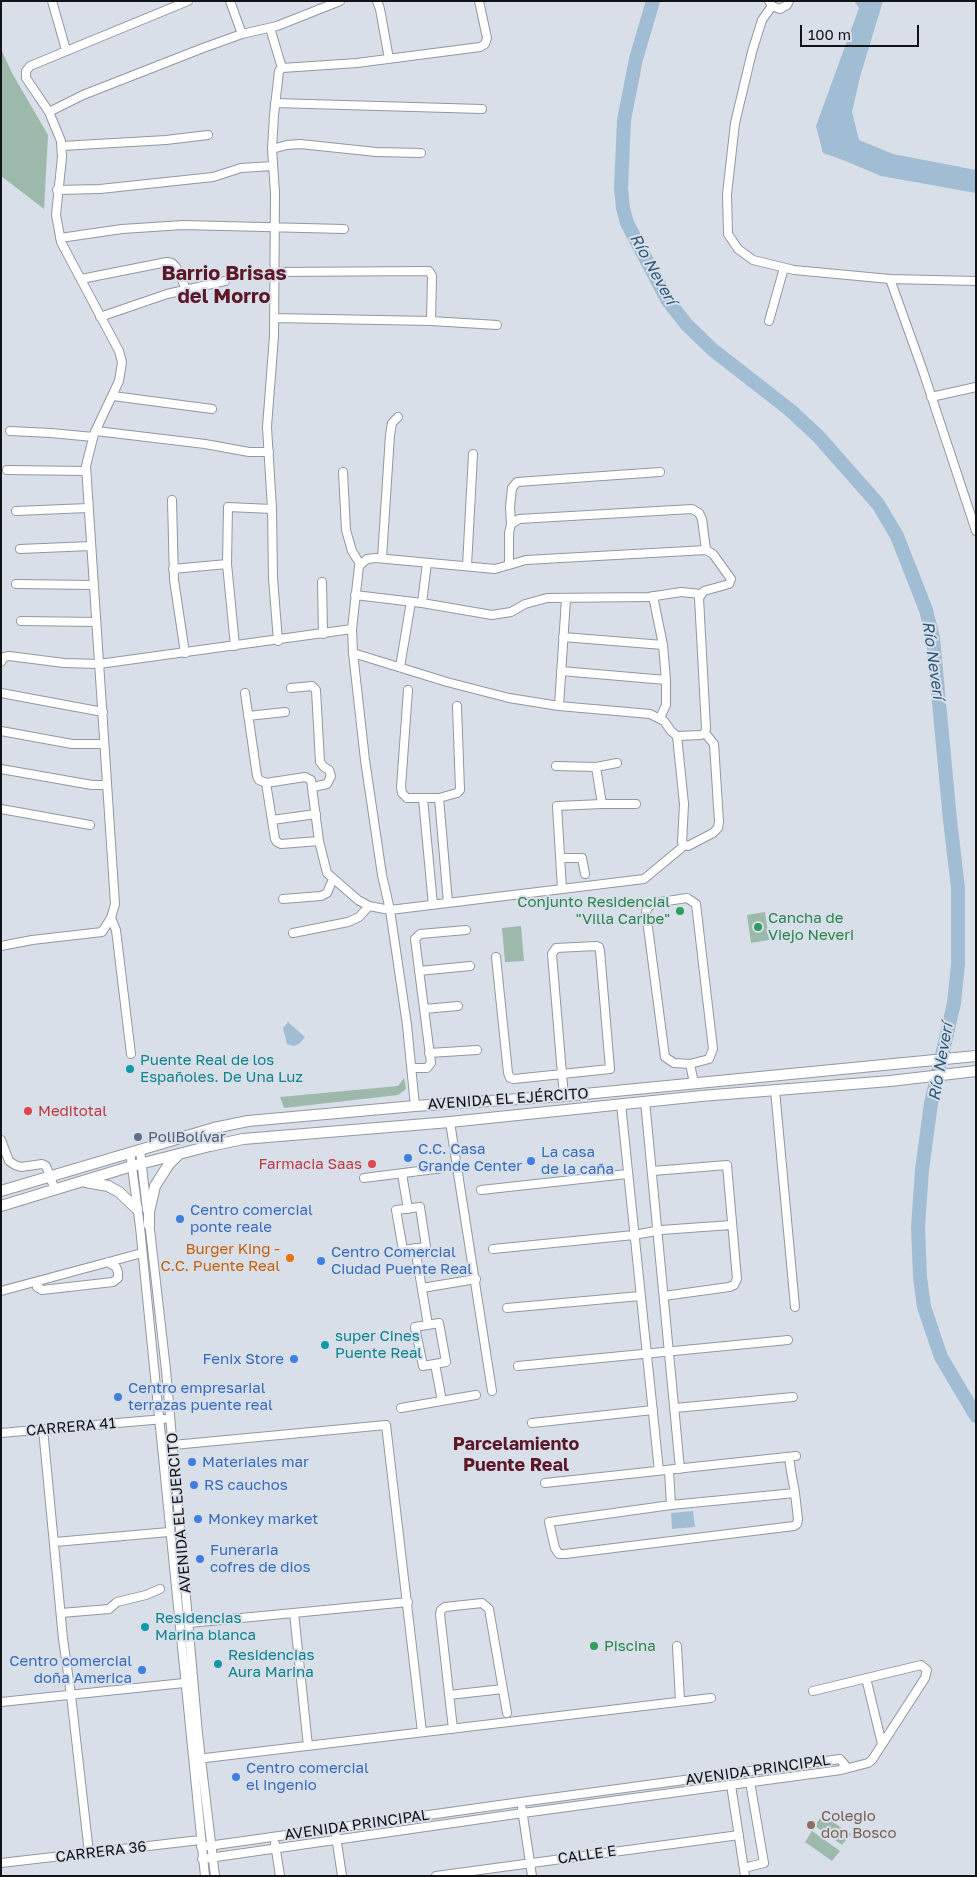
<!DOCTYPE html>
<meta charset="utf-8">
<style>
body{margin:0}
#map{position:relative;width:977px;height:1877px;overflow:hidden;background:#d9dfe9;font-family:"Golos Text",sans-serif}
canvas{display:block}
.frame{position:absolute;inset:0;border:2px solid #111317;pointer-events:none}
.scale{position:absolute;left:800px;top:25px;width:119px;height:22px;box-sizing:border-box;border:2px solid #111317;border-top:0;padding-left:6px;font-size:15px;line-height:18px;white-space:nowrap;color:#111317;-webkit-text-stroke:4px #d9dfe9;paint-order:stroke}
</style>
<div id="map">
<canvas width="977" height="1877"></canvas>
<div class="frame"></div>
<div class="scale">100 m</div>
</div>
<script>
const context = document.querySelector('canvas').getContext('2d');
context.lineJoin = 'round';
function fillPath(path, color) {
  context.fillStyle = color;
  context.fill(path, 'evenodd');
}
function shape(rows) {
  const path = new Path2D();
  for (const r of rows) {
    path.moveTo(r[0], r[1]);
    for (let i = 2; i < r.length; i += 2) path.lineTo(r[i], r[i + 1]);
  }
  return path;
}
function trace(path, color, width, dash) {
  context.strokeStyle = color;
  context.lineWidth = width;
  context.lineCap = dash ? 'butt' : 'round';
  context.setLineDash(dash || []);
  context.stroke(path);
}
function label(font, color, halo, rows, align = 'center') {
  context.font = font + ' "Golos Text",sans-serif';
  context.lineWidth = 4;
  context.setLineDash([]);
  context.textBaseline = 'middle';
  context.strokeStyle = halo;
  context.fillStyle = color;
  for (const [text, x, y, turn = 0] of rows) {
    context.save();
    context.translate(x, y);
    context.rotate((+turn || 0) * Math.PI / 180);
    context.textAlign = isNaN(turn) ? turn : align;
    if (halo) context.strokeText(text, 0, 0);
    context.fillText(text, 0, 0);
    context.restore();
  }
}
fillPath(shape([
 [1,49,12,73,48,135,44,209,1,176],
 [765,912,769,940,751,943,747,915],
 [521,926,524,961,505,962,502,928],
 [404,1078,406,1089,398,1095,284,1108,280,1097,398,1086],
 [822,1815,851,1834,842,1845,815,1826],
 [812,1831,840,1851,832,1861,805,1842]
]), '#9cb9ab');
fillPath(shape([
 [854,1,883,1,860,77,852,112,859,140,893,154,976,170,976,193,881,176,843,160,823,153,816,126,859,8],
 [288,1022,305,1037,299,1044,294,1046,287,1044,283,1028],
 [693,1511,695,1527,672,1529,671,1513]
]), '#a1bdd4');
trace(shape([
 [653,1,636,59,624,120,621,188,623,208,627,223,668,301,687,325,713,350,790,410,818,436,878,504,897,536,926,610,933,638,950,820,958,888,958,964,954,1003,931,1103,922,1170,918,1227,920,1277,924,1307,941,1357,976,1416]
]), '#a1bdd4', 14);
const minor = shape([
 [52,1,66,50],
 [230,1,242,34],
 [377,1,380,9,389,59],
 [769,1,772,6,780,9,787,5,789,1],
 [772,6,762,20,752,52,735,123,727,194,728,234,738,249,753,260,794,270,890,279,976,281],
 [270,28,282,68],
 [275,103,482,109],
 [49,112,83,95,203,48,242,34,277,26,340,1],
 [62,146,166,140,208,135],
 [272,149,287,145,300,144,376,152,421,153],
 [57,190,100,189,213,177,241,168,273,166],
 [60,238,122,229,183,225,344,229],
 [274,272,429,271,432,276,431,321],
 [81,279,167,262,172,263,176,267,186,289],
 [890,279,923,371,976,531],
 [100,317,167,294,225,281],
 [274,318,431,321,497,325],
 [769,321,784,268],
 [113,396,212,409],
 [931,397,976,387],
 [10,431,51,433,93,437],
 [96,431,205,444,249,452,269,452],
 [7,470,86,471],
 [343,472,346,530,352,551,360,564],
 [172,500,174,580,185,653],
 [16,511,88,508],
 [511,524,510,507,512,488,517,482,660,472],
 [20,549,91,546],
 [382,558,390,435,392,423,398,417],
 [509,565,509,533,511,524,519,519,692,509,699,513,702,519,706,550],
 [467,566,473,454],
 [173,569,227,564],
 [322,582,323,634],
 [16,584,93,585],
 [355,595,422,603,492,615,511,612,525,604,547,598,649,597,681,592,701,594],
 [653,596,663,645,666,680,666,705,660,718],
 [422,603,427,563],
 [21,621,96,622],
 [563,637,663,645],
 [278,641,273,578,272,509,267,427,274,336,275,193,272,149,274,115,279,71,282,68,357,63,480,47,485,44,487,38,479,1],
 [235,646,227,564,228,507,272,509],
 [353,653,447,682,509,698,559,706,650,714,664,721,671,731,677,736,701,735,705,733,706,728,699,598,704,591,729,584,731,579,713,554,706,550,526,560,495,569,376,558,367,559,359,566,352,629,353,653,365,760,382,875,390,910,407,1025,415,1106],
 [1,662,4,657,9,656,64,663,99,664,352,629],
 [400,667,411,602],
 [561,671,666,680],
 [291,688,312,686,316,690,320,762,324,767,329,770,331,776,327,784,313,787],
 [408,690,401,787,402,793,407,798,439,798,457,793,460,790,457,706],
 [1,693,103,712],
 [245,693,257,776,259,780,266,783,305,777,311,780,319,841,327,873,358,900,369,906,390,910,644,879,685,845],
 [559,706,566,599],
 [248,716,285,712],
 [1,731,72,744,104,744],
 [677,736,684,804,682,843,688,846,713,833,718,828,719,822,714,744,705,733],
 [556,766,596,767,617,763],
 [1,769,92,785,106,785],
 [266,783,275,839,277,842,281,844,319,841],
 [439,798,448,903],
 [423,799,433,905],
 [602,804,636,804],
 [1,809,90,825],
 [272,820,316,814],
 [560,858,582,858,585,874],
 [562,889,557,806,602,804,596,767],
 [687,898,696,904,713,1049,709,1059,690,1064,674,1063,665,1057,646,912,648,907,654,903,687,898],
 [283,899,321,896,327,893,333,879],
 [111,918,116,930,131,1054],
 [293,933,348,922,359,917,369,906],
 [1,946,32,940,102,932,111,918,115,904,86,466,94,434,119,381,122,362,119,351,61,242,56,215,62,157,61,141,49,112,26,78,26,71,30,66,188,1],
 [596,946,599,947,600,951,610,1069,562,1074,552,954,556,948,596,946],
 [496,957,508,1073,510,1078,514,1079,562,1074,564,1096],
 [419,971,470,966],
 [424,1009,458,1006],
 [429,1053,477,1050],
 [690,1064,694,1083],
 [412,1068,427,1068,431,1063,415,939,420,934,466,930],
 [775,1090,795,1307],
 [645,1101,680,1469],
 [621,1104,659,1471],
 [450,1122,492,1391],
 [1,1140,9,1161,15,1165,21,1167,42,1164,46,1166,55,1190],
 [140,1150,147,1210],
 [130,1152,140,1227,205,1876],
 [653,1171,727,1165,737,1279,734,1285,729,1287,664,1296],
 [402,1174,408,1209],
 [364,1178,443,1168],
 [481,1190,627,1174],
 [420,1207,426,1247,403,1250,396,1210,420,1207],
 [149,1221,166,1370,198,1734,215,1876],
 [415,1248,428,1325],
 [493,1249,634,1235,661,1230,731,1225],
 [39,1281,37,1287,42,1290,113,1282,118,1278,118,1272,116,1267,108,1262],
 [422,1288,476,1279],
 [1,1291,142,1253],
 [507,1308,640,1296],
 [439,1323,446,1362,423,1366,415,1327,439,1323],
 [435,1364,442,1401],
 [518,1366,788,1340],
 [401,1408,476,1395],
 [675,1408,793,1397],
 [532,1423,653,1410],
 [43,1429,63,1639,71,1695,89,1853],
 [1,1433,164,1419],
 [173,1445,386,1425,422,1732],
 [789,1457,791,1471,795,1493,798,1519,797,1524,794,1526,565,1554,559,1554,555,1548,549,1522,671,1505,795,1493],
 [669,1470,671,1505],
 [545,1483,796,1456],
 [55,1542,169,1532],
 [61,1613,109,1609,117,1602,146,1595,160,1589],
 [294,1613,308,1746],
 [189,1623,408,1602],
 [677,1646,680,1701],
 [866,1678,882,1744],
 [813,1691,921,1665,927,1670,925,1678,872,1760,868,1763,841,1770],
 [449,1695,503,1689],
 [1,1702,184,1683],
 [453,1729,440,1614,441,1610,445,1607,482,1603,489,1609,507,1713],
 [197,1759,711,1698],
 [731,1785,745,1876],
 [522,1809,532,1876],
 [336,1836,342,1876],
 [275,1844,280,1876],
 [201,1847,521,1802,840,1759,845,1765,841,1770,523,1813,202,1859],
 [1,1863,200,1840],
 [744,1868,764,1863,750,1782],
 [436,1876,739,1835]
]);
const tertiary = shape([
 [86,1182,108,1186,119,1192,137,1209],
 [1,1191,214,1128,248,1121,415,1106,564,1096,976,1056],
 [1,1206,132,1166,210,1146,243,1139,450,1122,701,1096,890,1081,976,1071],
 [149,1225,149,1212,155,1186,169,1164,178,1155]
]);
trace(minor, '#9297a1', 10);
trace(tertiary, '#9297a1', 12);
trace(minor, '#fff', 8);
trace(tertiary, '#fff', 10);
for (const [x, y, r, color] of [
 [680,911,5,"#2e9e5b"],
 [758,927,5,"#2e9e5b"],
 [130,1069,5,"#0f9aa8"],
 [28,1111,5,"#e0444e"],
 [138,1137,5,"#5c6f8a"],
 [408,1158,5,"#3f7fe0"],
 [531,1161,5,"#3f7fe0"],
 [372,1164,5,"#e0444e"],
 [180,1219,5,"#3f7fe0"],
 [290,1258,5,"#e8710a"],
 [321,1261,5,"#3f7fe0"],
 [325,1345,5,"#0f9aa8"],
 [294,1359,5,"#3f7fe0"],
 [118,1397,5,"#3f7fe0"],
 [192,1462,5,"#3f7fe0"],
 [194,1485,5,"#3f7fe0"],
 [198,1519,5,"#3f7fe0"],
 [200,1559,5,"#3f7fe0"],
 [145,1627,5,"#0f9aa8"],
 [594,1646,5,"#2e9e5b"],
 [218,1664,5,"#0f9aa8"],
 [142,1670,5,"#3f7fe0"],
 [236,1777,5,"#3f7fe0"],
 [811,1825,5,"#8d6e63"]
]) {
  const dot = new Path2D();
  dot.arc(x, y, r, 0, 2 * Math.PI);
  context.fillStyle = color;
  context.fill(dot);
  trace(dot, '#d9dfe9', 2);
}
label('15px', '#27864d', '#d9dfe9', [
 ["Conjunto Residencial",670,902,"right"],
 ["\"Villa Caribe\"",670,919,"right"],
 ["Cancha de",768,918],
 ["Viejo Neveri",768,935],
 ["Piscina",604,1646]
], 'left');
label('15px', '#0d838f', '#d9dfe9', [
 ["Puente Real de los",140,1060],
 ["Españoles. De Una Luz",140,1077],
 ["super Cines",335,1336],
 ["Puente Real",335,1353],
 ["Residencias",155,1618],
 ["Marina blanca",155,1635],
 ["Residencias",228,1655],
 ["Aura Marina",228,1672]
], 'left');
label('15px', '#111317', '#d9dfe9', [
 ["AVENIDA EL EJÉRCITO",508,1099,-4],
 ["CARRERA 41",71,1427,-5],
 ["AVENIDA EL EJERCITO",179,1513,-95],
 ["AVENIDA PRINCIPAL",758,1770,-8],
 ["AVENIDA PRINCIPAL",357,1825,-8],
 ["CARRERA 36",101,1852,-7],
 ["CALLE E",587,1855,-8]
]);
label('15px', '#be3a42', '#d9dfe9', [
 ["Meditotal",38,1111],
 ["Farmacia Saas",362,1164,"right"]
], 'left');
label('15px', '#4e5e75', '#d9dfe9', [
 ["PoliBolívar",148,1137]
], 'left');
label('15px', '#366cbe', '#d9dfe9', [
 ["C.C. Casa",418,1149],
 ["Grande Center",418,1166],
 ["La casa",541,1152],
 ["de la caña",541,1169],
 ["Centro comercial",190,1210],
 ["ponte reale",190,1227],
 ["Centro Comercial",331,1252],
 ["Ciudad Puente Real",331,1269],
 ["Fenix Store",284,1359,"right"],
 ["Centro empresarial",128,1388],
 ["terrazas puente real",128,1405],
 ["Materiales mar",202,1462],
 ["RS cauchos",204,1485],
 ["Monkey market",208,1519],
 ["Funeraria",210,1550],
 ["cofres de dios",210,1567],
 ["Centro comercial",132,1661,"right"],
 ["doña America",132,1678,"right"],
 ["Centro comercial",246,1768],
 ["el ingenio",246,1785]
], 'left');
label('15px', '#c56008', '#d9dfe9', [
 ["Burger King -",280,1249],
 ["C.C. Puente Real",280,1266]
], 'right');
label('15px', '#785e54', '#d9dfe9', [
 ["Colegio",821,1816],
 ["don Bosco",821,1833]
], 'left');
label('italic 16px', '#2c587a', '#d9dfe9', [
 ["Río Neverí",653,269,61],
 ["Río Neverí",933,660,82],
 ["Río Neverí",941,1062,-80]
]);
label('bold 18px', '#5d1828', '#d9dfe9', [
 ["Parcelamiento",516,1444],
 ["Puente Real",516,1465]
]);
label('bold 20px', '#5d1828', '#d9dfe9', [
 ["Barrio Brisas",224,274],
 ["del Morro",224,297]
]);
</script>
